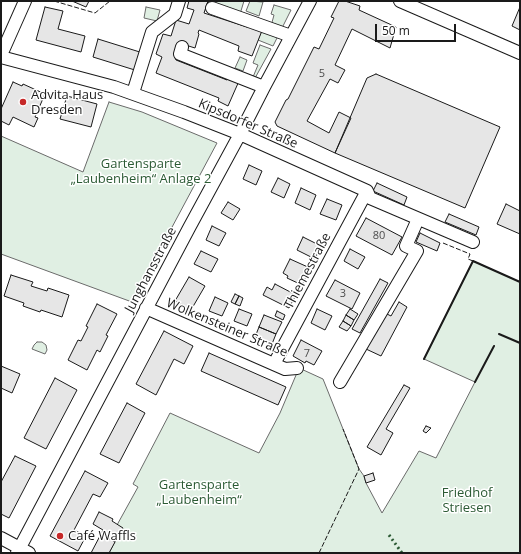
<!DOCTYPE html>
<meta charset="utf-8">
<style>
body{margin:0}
#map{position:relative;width:521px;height:554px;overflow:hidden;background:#fff;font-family:"Open Sans",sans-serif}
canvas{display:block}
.frame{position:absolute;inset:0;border:2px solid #1a1a1a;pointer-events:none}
.scale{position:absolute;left:375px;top:24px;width:81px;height:18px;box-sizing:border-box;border:2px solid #1a1a1a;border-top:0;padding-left:5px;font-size:12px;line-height:14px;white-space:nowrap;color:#1a1a1a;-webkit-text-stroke:3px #fff;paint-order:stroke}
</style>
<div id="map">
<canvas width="521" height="554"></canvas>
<div class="frame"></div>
<div class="scale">50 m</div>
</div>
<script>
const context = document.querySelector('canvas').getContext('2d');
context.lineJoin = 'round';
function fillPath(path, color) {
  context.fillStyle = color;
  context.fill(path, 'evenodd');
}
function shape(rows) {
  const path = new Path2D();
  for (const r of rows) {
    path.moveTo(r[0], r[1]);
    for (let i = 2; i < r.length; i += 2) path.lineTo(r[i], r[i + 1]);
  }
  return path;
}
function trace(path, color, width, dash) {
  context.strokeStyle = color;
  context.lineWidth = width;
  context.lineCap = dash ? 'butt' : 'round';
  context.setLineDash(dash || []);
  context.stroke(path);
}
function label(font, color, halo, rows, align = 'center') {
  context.font = font + ' "Open Sans",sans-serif';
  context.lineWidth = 3;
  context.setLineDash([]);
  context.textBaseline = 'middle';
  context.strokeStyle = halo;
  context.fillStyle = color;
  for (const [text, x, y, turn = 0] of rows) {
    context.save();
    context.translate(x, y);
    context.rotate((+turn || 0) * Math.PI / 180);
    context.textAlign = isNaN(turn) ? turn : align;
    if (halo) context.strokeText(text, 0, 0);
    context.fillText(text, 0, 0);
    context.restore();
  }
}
const green = shape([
 [216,1,244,1,240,14,215,6,216,1],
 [250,1,263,2,259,16,246,11,250,1],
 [274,5,291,10,281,30,271,26,274,15,271,14,274,5],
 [146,7,160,10,157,21,144,18,146,7],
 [263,28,279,34,273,46,258,40,263,28],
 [260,45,271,49,254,80,253,77,258,65,253,63,260,45],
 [240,57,247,60,243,71,235,68,240,57],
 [109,102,142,112,217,143,132,302,1,254,1,136,83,172,109,102],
 [473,261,520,282,520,553,109,553,122,528,117,525,138,487,133,484,170,413,259,453,280,413,299,368,323,379,359,469,364,476,366,483,382,513,419,451,436,458,475,382,424,359,473,261],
 [37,342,42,342,46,345,47,350,45,354,32,349,34,345,37,342]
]);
fillPath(green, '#e0efe3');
trace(green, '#6a6a6a', 1);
const building = shape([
 [72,1,89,1,86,7,72,1],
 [189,1,208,1,204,13,247,27,248,23,263,28,252,56,238,51,239,46,199,30,198,33,199,34,195,48,179,43,175,58,176,60,227,80,228,77,239,81,228,106,218,101,219,98,156,73,162,57,156,54,163,34,171,36,176,20,189,24,194,10,187,8,189,1],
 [339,1,345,1,360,6,359,10,396,27,390,48,352,29,335,65,345,70,338,83,330,79,307,121,329,133,339,112,351,118,335,153,277,126,275,122,286,100,288,99,314,47,319,49,334,18,331,17,339,1],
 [45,7,63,11,58,29,85,36,81,52,36,40,45,7],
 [520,7,520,30,512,26,520,7],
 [98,39,143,53,138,71,93,57,98,39],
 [376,74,500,127,465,208,335,153,367,78,376,74],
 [13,82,22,86,23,84,45,94,35,117,38,118,34,127,13,117,9,125,1,121,1,109,13,82],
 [67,96,97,104,91,127,60,119,67,96],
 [249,165,262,171,256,185,243,179,249,165],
 [278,178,290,184,284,198,271,192,278,178],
 [377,183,407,197,404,205,373,191,377,183],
 [301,188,316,195,310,210,295,203,301,188],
 [327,199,342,205,336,220,320,214,327,199],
 [228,202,240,209,233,220,221,213,228,202],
 [506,204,520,211,520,234,497,224,506,204],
 [449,214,479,227,476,235,445,222,449,214],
 [366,218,402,237,392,255,356,236,366,218],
 [212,226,226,233,219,246,206,240,212,226],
 [420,233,440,243,437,251,416,242,420,233],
 [303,237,321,246,315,259,297,250,303,237],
 [350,249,365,257,358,269,344,261,350,249],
 [201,251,218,259,211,272,194,264,201,251],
 [290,259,310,268,302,285,287,278,288,276,283,273,290,259],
 [11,275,33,282,31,286,47,291,48,288,69,295,62,317,41,310,40,312,23,306,24,303,4,296,11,275],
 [189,277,205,286,191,310,175,301,189,277],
 [380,279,388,283,360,333,352,329,380,279],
 [335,280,360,293,352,309,326,296,335,280],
 [275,284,296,295,289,308,263,295,267,287,272,290,275,284],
 [235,294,239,296,235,304,231,302,235,294],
 [239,296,243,298,240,306,235,304,239,296],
 [215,297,228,303,222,316,209,311,215,297],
 [399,302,407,307,381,356,366,349,385,313,391,316,399,302],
 [97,304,117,314,106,335,108,336,100,352,97,350,87,370,68,360,78,340,81,341,88,327,86,326,97,304],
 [239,309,252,314,247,326,234,321,239,309],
 [317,309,332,316,325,330,311,323,317,309],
 [350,309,358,314,354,320,346,315,350,309],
 [277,311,285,315,283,320,275,316,277,311],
 [264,315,282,322,276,334,259,327,264,315],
 [346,315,354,320,351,326,343,321,346,315],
 [343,321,351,326,347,331,339,327,343,321],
 [259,327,276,334,272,344,255,337,259,327],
 [164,331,193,346,184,364,174,359,156,395,136,384,164,331],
 [301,340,322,351,314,365,306,361,305,363,293,356,301,340],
 [209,353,286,387,278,405,201,371,209,353],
 [1,366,20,374,12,393,1,388,1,366],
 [55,378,77,390,46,449,24,438,55,378],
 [404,385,410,388,386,429,393,433,381,455,367,447,404,385],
 [127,403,145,413,119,463,100,454,127,403],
 [426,426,431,428,426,433,423,431,426,426],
 [15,456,36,466,9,518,1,514,1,482,15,456],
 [85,471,108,483,100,497,93,494,74,530,86,536,78,551,50,536,85,471],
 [373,473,375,480,366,483,364,476,373,473],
 [99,512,113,519,112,521,123,528,115,542,101,534,103,530,93,524,99,512],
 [101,534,115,542,109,553,91,553,101,534]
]);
fillPath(building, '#e6e6e6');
trace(building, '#1a1a1a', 1);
const minor = shape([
 [400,1,520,53],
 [212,8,291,36],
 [182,47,180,54,264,87],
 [1,55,25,1],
 [1,57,114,87,184,112,240,134,367,191,370,198,473,242],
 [133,93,152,32,175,14,179,1],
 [146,308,285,369,297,368],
 [274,364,367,191],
 [340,382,417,251,406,246,418,219],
 [1,538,29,553],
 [17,553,189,228,240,134,264,87,310,1]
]);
trace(minor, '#1a1a1a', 14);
trace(minor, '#fff', 12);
trace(shape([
 [389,535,402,553]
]), '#2b5a34', 3, [2, 3]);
trace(shape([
 [54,1,95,13,110,1],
 [443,243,470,254,468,259,473,261],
 [319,553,359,469,343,429]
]), '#1a1a1a', 1, [5, 2]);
trace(shape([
 [499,334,520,343],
 [424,359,473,261,520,282],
 [475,382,494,346]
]), '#1a1a1a', 2);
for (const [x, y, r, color] of [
 [23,102,4,"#c62828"],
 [60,536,4,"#c62828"]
]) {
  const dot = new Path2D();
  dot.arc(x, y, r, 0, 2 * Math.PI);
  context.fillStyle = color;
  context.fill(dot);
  trace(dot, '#fff', 1.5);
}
label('11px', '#4d4d4d', null, [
 ["5",322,74],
 ["80",379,236],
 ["3",343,294],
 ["7",307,354]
]);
label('13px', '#1a1a1a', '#fff', [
 ["Advita Haus",31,95],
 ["Dresden",31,110],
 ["Café Waffls",68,536]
], 'left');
label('13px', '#1a1a1a', '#fff', [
 ["Kipsdorfer Straße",248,124,23],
 ["Junghansstraße",151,270,-62],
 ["Thiemestraße",308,271,-62],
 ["Wolkensteiner Straße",227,328,23]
]);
label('13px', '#2b5a34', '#fff', [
 ["Gartensparte",141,164],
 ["„Laubenheim“ Anlage 2",141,179],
 ["Gartensparte",199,485],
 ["„Laubenheim“",199,500],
 ["Friedhof",467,493],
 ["Striesen",467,508]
]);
</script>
